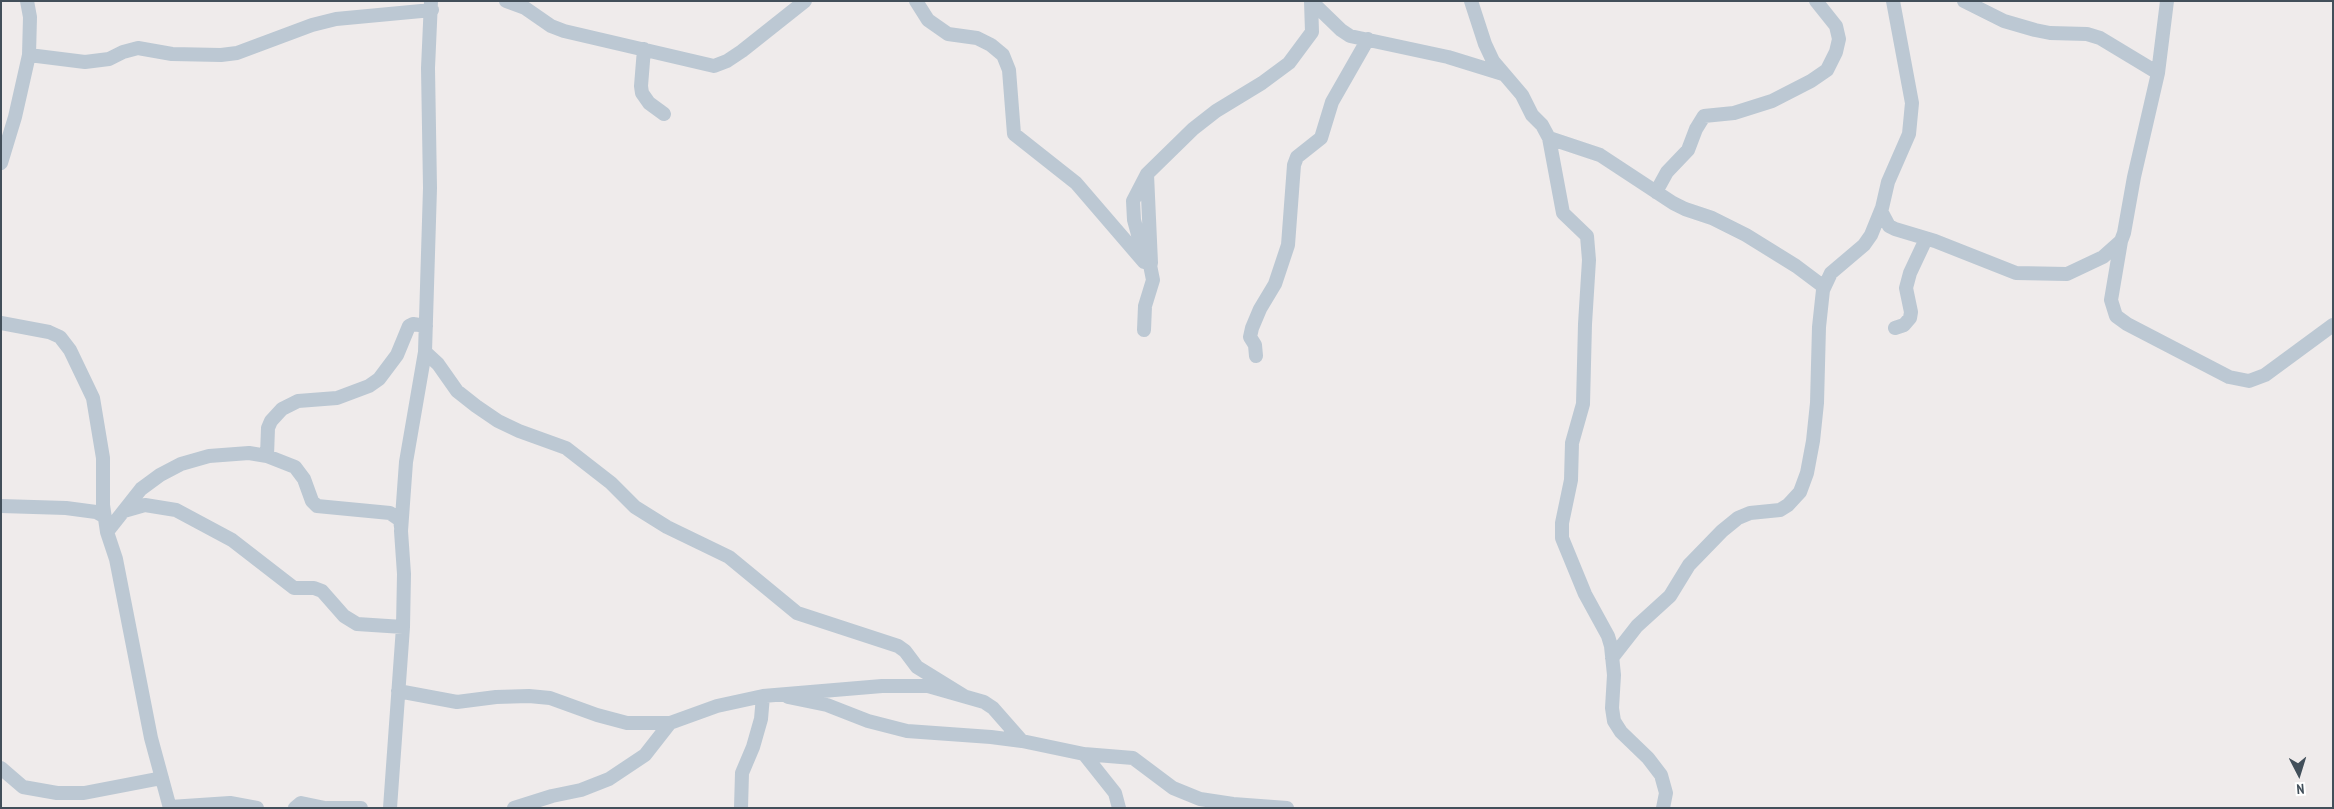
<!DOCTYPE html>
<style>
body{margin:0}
#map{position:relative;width:2334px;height:809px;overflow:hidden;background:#efebeb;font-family:"PT Sans Narrow",sans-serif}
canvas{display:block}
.frame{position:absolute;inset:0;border:2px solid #424f5a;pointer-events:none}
.north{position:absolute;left:2274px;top:749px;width:50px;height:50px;-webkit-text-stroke:4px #fff;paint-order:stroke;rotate:175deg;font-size:14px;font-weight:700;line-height:20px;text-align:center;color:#424f5a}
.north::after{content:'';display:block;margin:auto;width:18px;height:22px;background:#424f5a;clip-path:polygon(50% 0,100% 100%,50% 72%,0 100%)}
</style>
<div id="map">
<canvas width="2334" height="809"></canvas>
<div class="frame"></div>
<div class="north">N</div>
</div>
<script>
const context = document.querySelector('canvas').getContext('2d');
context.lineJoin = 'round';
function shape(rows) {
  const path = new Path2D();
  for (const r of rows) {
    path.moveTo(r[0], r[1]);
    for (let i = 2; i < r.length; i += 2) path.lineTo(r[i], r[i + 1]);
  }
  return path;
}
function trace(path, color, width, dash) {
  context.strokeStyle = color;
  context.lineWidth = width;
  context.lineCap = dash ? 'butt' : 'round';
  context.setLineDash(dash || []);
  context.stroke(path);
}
trace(shape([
 [506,1,525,8,551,26,564,31,714,66,727,61,742,51,805,1],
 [916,1,928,20,948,34,977,38,991,45,1003,55,1009,70,1014,134,1076,183,1144,262],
 [1311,1,1341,30,1350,36,1448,57,1503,74],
 [1471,1,1485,44,1493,61,1522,95,1532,115,1542,125,1549,138,1600,155,1673,203,1685,209,1712,218,1746,235,1796,266,1824,287],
 [1964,1,2004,21,2035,30,2050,33,2087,34,2100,38,2158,73],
 [644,49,641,86,642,93,649,103,664,114],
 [29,55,85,62,109,59,123,52,138,48,172,54,221,55,237,53,312,25,336,19,432,10],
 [1549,138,1563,213,1587,236,1589,260,1585,324,1583,404,1572,443,1571,480,1562,523,1562,538,1585,594,1608,636,1611,646,1614,675,1612,708,1614,721,1621,732,1648,758,1661,775,1666,793,1663,808],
 [1,163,15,117,29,55,30,17,27,1],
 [1147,174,1151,263],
 [1656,192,1667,172,1688,150,1696,129,1704,116,1734,113,1772,101,1811,81,1827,70,1836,52,1839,39,1836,26,1816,1],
 [1881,211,1889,226,1895,229,1935,241,2016,273,2067,274,2103,257,2121,241,2124,233,2134,177,2158,73,2167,1],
 [2121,241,2111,300,2116,316,2127,324,2229,377,2249,381,2265,375,2333,325],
 [1,323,49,332,60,337,70,350,93,398,103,458,103,505,107,532,116,559,151,738,170,808],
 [1895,328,1904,325,1910,318,1911,312,1906,288,1910,273,1926,239],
 [1144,330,1145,306,1153,280,1150,265,1140,242,1134,220,1133,201,1147,174,1193,129,1216,111,1262,83,1289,63,1312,32,1311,1],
 [425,352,438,364,457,391,476,406,498,421,519,431,566,448,611,483,635,507,667,527,729,557,797,613,898,646,905,651,917,667,964,696],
 [1256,356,1255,345,1250,337,1252,328,1260,309,1275,284,1288,245,1294,165,1297,157,1321,138,1332,102,1368,39],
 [267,456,268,428,271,421,282,409,298,401,337,398,369,386,379,379,397,355,409,326,413,324,426,326],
 [1,506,66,508,96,512,105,517],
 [124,511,145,505,176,510,232,540,294,588,314,588,322,591,344,616,357,624,403,627],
 [107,532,141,489,160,475,181,464,209,456,249,453,267,456,295,467,304,479,312,501,317,506,390,513,400,520,401,527],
 [1612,658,1637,626,1670,596,1689,565,1722,531,1738,518,1750,513,1780,510,1788,505,1800,492,1807,473,1813,441,1817,403,1819,327,1823,290,1831,273,1864,245,1871,235,1882,208,1888,182,1909,134,1912,103,1893,1],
 [398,691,457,702,496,697,529,696,550,698,597,715,627,723,670,723],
 [788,697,827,705,868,721,907,731,991,737,1022,741,1084,754,1133,758,1173,788,1200,799,1233,804,1287,808],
 [1084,754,1115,793,1119,808],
 [1,768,23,787,57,793,84,793,162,778],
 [170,807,230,803,257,808],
 [295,808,301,803,325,808],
 [327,808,361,808],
 [390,808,403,627,404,574,401,531,406,462,425,352,430,188,428,68,431,1],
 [514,808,552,796,581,790,609,779,645,755,670,723,717,706,763,696,882,686,928,686,984,702,993,708,1022,741],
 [741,808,742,773,753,747,761,719,763,696]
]), '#bcc8d3', 14);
</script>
